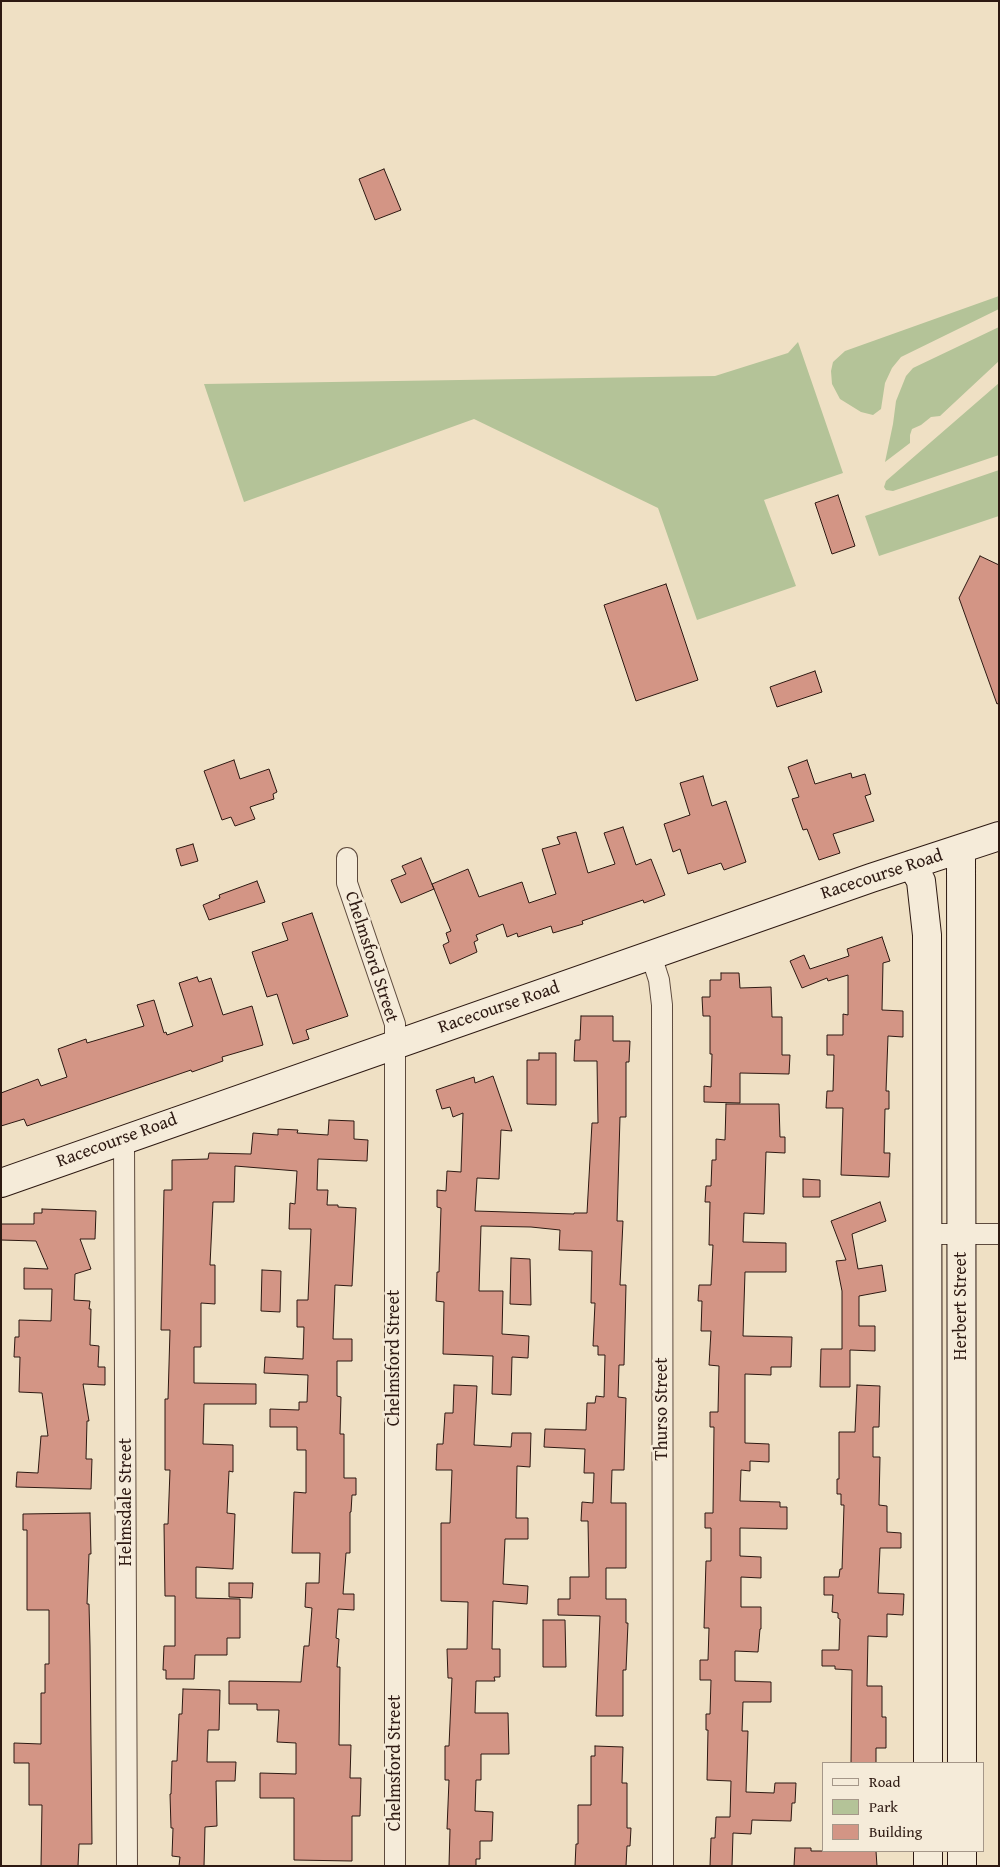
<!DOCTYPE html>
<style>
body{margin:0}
#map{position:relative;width:1000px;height:1867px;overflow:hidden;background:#efe0c4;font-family:"Gentium Book Plus",serif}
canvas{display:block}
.frame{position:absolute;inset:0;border:2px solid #2d1912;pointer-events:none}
.legend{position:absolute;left:822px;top:1762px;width:162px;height:90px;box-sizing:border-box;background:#f5ebd9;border:1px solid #a59789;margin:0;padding:6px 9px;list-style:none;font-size:15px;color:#2d1912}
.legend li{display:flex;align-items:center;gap:10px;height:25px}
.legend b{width:25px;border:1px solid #a59789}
</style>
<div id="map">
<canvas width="1000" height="1867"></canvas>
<div class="frame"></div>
<ul class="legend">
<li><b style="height:6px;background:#f5ebd9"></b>Road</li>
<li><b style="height:14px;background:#b4c398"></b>Park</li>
<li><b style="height:14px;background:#d39585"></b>Building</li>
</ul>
</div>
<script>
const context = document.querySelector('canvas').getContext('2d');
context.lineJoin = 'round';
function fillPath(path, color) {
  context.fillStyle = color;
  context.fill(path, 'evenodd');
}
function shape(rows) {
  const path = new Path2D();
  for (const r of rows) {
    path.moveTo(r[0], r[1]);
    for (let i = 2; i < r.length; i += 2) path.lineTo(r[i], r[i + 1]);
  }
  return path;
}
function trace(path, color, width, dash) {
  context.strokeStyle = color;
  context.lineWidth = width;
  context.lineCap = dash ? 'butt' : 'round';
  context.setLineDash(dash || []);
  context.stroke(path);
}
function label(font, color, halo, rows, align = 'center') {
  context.font = font + ' "Gentium Book Plus",serif';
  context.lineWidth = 5;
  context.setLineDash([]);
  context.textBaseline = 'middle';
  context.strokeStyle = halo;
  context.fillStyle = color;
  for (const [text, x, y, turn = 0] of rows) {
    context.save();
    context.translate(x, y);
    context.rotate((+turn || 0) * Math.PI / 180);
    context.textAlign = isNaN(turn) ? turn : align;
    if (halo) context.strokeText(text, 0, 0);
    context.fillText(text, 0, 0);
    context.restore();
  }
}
fillPath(shape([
 [999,296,999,309,901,357,892,368,885,383,881,409,873,415,861,412,840,399,832,384,831,371,833,362,845,351],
 [999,327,999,361,940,416,931,417,921,425,912,429,910,435,910,443,885,462,893,424,896,401,906,376,913,368],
 [798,342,843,473,764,500,796,586,697,620,658,508,474,419,244,502,204,384,715,376,788,353],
 [999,383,999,455,893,491,886,490,884,487,886,481],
 [999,470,999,516,879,556,865,516]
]), '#b4c398');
const building = shape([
 [384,169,401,210,375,220,359,179,384,169],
 [838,495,855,546,832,554,815,503,838,495],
 [980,556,999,565,999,703,997,704,959,598,980,556],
 [666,584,698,680,636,701,604,605,666,584],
 [815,671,822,692,777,707,770,687,815,671],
 [234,760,240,779,269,769,277,792,273,794,274,799,250,807,255,819,235,826,231,817,222,820,204,771,234,760],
 [807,760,815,784,851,773,852,778,865,774,871,794,865,796,874,821,833,834,840,853,819,860,807,829,803,830,792,799,799,797,788,767,807,760],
 [703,776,712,806,726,801,746,862,724,870,721,863,688,874,680,849,673,852,664,824,690,815,680,783,703,776],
 [623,827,636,865,651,859,665,895,644,903,643,900,582,921,583,924,553,933,551,926,518,937,517,933,507,937,503,924,476,935,478,940,474,942,477,952,450,964,443,945,449,942,446,933,451,931,432,884,468,869,479,897,522,882,529,903,556,894,542,849,560,844,557,837,576,832,588,873,615,864,604,833,623,827],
 [193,844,198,861,181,866,176,849,193,844],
 [421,858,434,889,401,903,391,880,406,874,402,866,421,858],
 [257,881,265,902,209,920,203,905,220,898,219,895,257,881],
 [312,913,348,1016,306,1030,309,1039,293,1044,277,994,267,997,252,952,288,940,282,923,312,913],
 [882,937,890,961,883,963,882,1010,903,1011,903,1037,888,1036,886,1091,889,1091,889,1109,885,1109,884,1153,890,1153,889,1177,841,1175,843,1108,826,1108,827,1091,833,1091,834,1055,827,1055,827,1035,843,1035,843,1014,848,1015,848,975,828,981,827,978,802,988,790,961,804,955,810,969,849,956,847,949,882,937],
 [721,973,739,973,740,988,771,987,772,1017,782,1017,782,1055,790,1055,789,1074,740,1073,740,1103,704,1102,704,1086,711,1087,712,1054,710,1054,710,1016,703,1016,702,997,710,997,710,980,721,980,721,973],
 [197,977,199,982,211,978,223,1015,252,1006,263,1045,222,1057,223,1061,192,1072,191,1070,27,1126,24,1119,1,1126,1,1093,38,1079,41,1086,67,1077,58,1049,86,1039,87,1043,144,1026,137,1005,154,1000,164,1033,166,1032,167,1035,193,1026,179,983,197,977],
 [581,1016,613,1016,613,1041,630,1041,629,1062,626,1062,626,1117,620,1117,617,1221,623,1221,620,1285,626,1285,624,1365,619,1365,618,1397,626,1398,624,1470,612,1470,611,1503,626,1503,626,1568,606,1568,606,1599,626,1599,626,1623,628,1623,626,1670,623,1670,623,1716,596,1716,600,1616,558,1615,558,1599,570,1599,570,1577,589,1577,588,1521,581,1521,582,1502,593,1503,594,1473,584,1473,585,1449,544,1447,545,1429,586,1430,587,1403,595,1403,596,1396,604,1397,605,1355,598,1355,598,1346,593,1346,595,1303,591,1303,592,1251,559,1250,560,1230,531,1227,481,1226,479,1291,503,1291,502,1334,529,1336,528,1358,512,1357,511,1395,492,1394,493,1356,443,1354,444,1302,436,1301,437,1272,439,1272,441,1208,437,1207,437,1190,446,1191,447,1171,461,1172,463,1113,453,1117,450,1107,442,1109,436,1090,474,1077,475,1083,493,1076,512,1131,501,1130,499,1179,477,1178,475,1211,574,1214,574,1213,587,1213,592,1123,598,1123,597,1061,574,1061,575,1040,580,1040,581,1016],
 [539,1053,556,1053,556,1105,527,1104,527,1060,539,1060,539,1053],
 [726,1104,779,1104,780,1137,785,1137,785,1153,766,1152,764,1214,744,1213,743,1242,786,1243,786,1272,745,1272,743,1336,792,1337,791,1367,771,1367,771,1375,745,1374,745,1443,769,1444,769,1462,750,1461,750,1471,741,1470,740,1501,780,1502,780,1507,787,1507,787,1529,740,1528,740,1556,761,1557,761,1578,741,1577,741,1607,761,1607,761,1629,760,1629,758,1652,735,1651,735,1681,771,1682,771,1702,743,1702,742,1731,748,1731,746,1792,774,1793,775,1783,796,1783,795,1803,792,1803,791,1821,752,1820,751,1834,733,1833,732,1866,710,1866,711,1838,715,1838,716,1817,730,1817,731,1781,707,1780,708,1730,706,1730,706,1714,710,1714,711,1680,700,1680,700,1660,708,1660,709,1628,704,1628,706,1561,711,1561,711,1528,705,1528,705,1513,713,1513,714,1427,710,1427,710,1412,718,1412,719,1366,709,1365,711,1331,701,1331,702,1301,698,1301,699,1285,711,1285,713,1245,709,1245,710,1202,705,1202,706,1186,711,1186,712,1160,716,1160,716,1139,725,1140,726,1104],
 [329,1120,354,1121,354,1139,368,1140,367,1161,318,1159,317,1190,328,1190,327,1205,338,1205,338,1207,356,1208,352,1286,335,1285,333,1339,352,1339,352,1361,337,1361,337,1396,341,1397,340,1434,344,1434,344,1478,356,1478,356,1495,352,1495,351,1512,350,1512,350,1553,346,1553,343,1594,354,1594,354,1610,338,1609,336,1638,339,1639,337,1667,340,1667,339,1745,351,1745,350,1778,361,1778,360,1816,352,1816,352,1861,294,1860,294,1798,260,1798,260,1773,296,1774,296,1743,277,1742,279,1710,257,1710,257,1704,229,1704,229,1681,301,1682,304,1646,309,1646,312,1608,305,1607,306,1583,319,1583,320,1553,292,1553,294,1492,306,1493,306,1450,297,1450,297,1427,270,1427,270,1409,299,1410,299,1402,307,1402,308,1375,264,1373,265,1357,303,1359,304,1327,297,1327,297,1300,308,1300,311,1229,289,1229,290,1203,295,1204,297,1171,235,1166,234,1202,213,1202,210,1265,215,1265,215,1304,201,1303,201,1347,194,1347,194,1383,256,1384,256,1404,204,1404,203,1444,233,1445,233,1472,229,1471,227,1513,235,1514,233,1569,196,1567,196,1598,240,1599,240,1638,227,1638,227,1655,195,1655,194,1679,166,1679,166,1670,163,1670,164,1646,175,1646,175,1596,165,1596,164,1524,168,1524,170,1470,165,1470,165,1399,168,1399,170,1330,161,1330,164,1190,172,1190,172,1160,208,1159,209,1153,251,1154,253,1133,278,1135,278,1129,298,1130,297,1133,328,1135,329,1120],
 [803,1179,820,1180,820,1197,803,1197,803,1179],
 [880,1202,886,1221,852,1234,858,1269,882,1265,886,1291,859,1296,859,1326,875,1326,875,1351,850,1350,850,1387,820,1387,821,1349,842,1349,842,1291,836,1261,846,1260,831,1221,880,1202],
 [42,1209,96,1211,95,1239,80,1239,91,1269,75,1274,74,1300,90,1301,89,1309,91,1309,90,1345,99,1346,98,1367,105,1367,105,1385,83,1384,89,1421,87,1421,86,1459,92,1459,91,1489,16,1487,17,1472,38,1473,41,1436,48,1436,42,1393,19,1392,20,1357,14,1357,15,1337,19,1337,19,1320,51,1321,52,1289,24,1289,24,1268,48,1269,36,1241,1,1240,1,1224,34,1224,34,1213,42,1213,42,1209],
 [511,1258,530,1259,531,1305,510,1304,511,1258],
 [262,1270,281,1271,280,1312,261,1311,262,1270],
 [454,1385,477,1386,474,1445,511,1447,512,1433,531,1433,530,1467,517,1466,516,1518,528,1518,528,1539,505,1539,503,1584,528,1586,527,1604,493,1601,492,1649,500,1649,500,1677,494,1677,495,1681,476,1681,475,1713,508,1713,509,1754,481,1754,481,1780,476,1780,475,1811,493,1812,492,1841,480,1841,480,1859,476,1859,476,1866,449,1866,450,1829,447,1829,449,1780,445,1780,445,1746,449,1746,452,1678,448,1678,447,1649,467,1649,468,1602,441,1601,441,1523,450,1523,452,1470,436,1470,437,1444,443,1444,445,1413,453,1413,454,1385],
 [857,1385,880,1386,879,1427,873,1427,873,1457,880,1457,879,1505,887,1506,887,1532,901,1533,901,1548,880,1548,878,1593,904,1594,903,1615,887,1614,887,1637,868,1636,867,1686,882,1686,882,1717,886,1717,886,1748,876,1748,876,1763,851,1763,852,1670,835,1669,835,1666,822,1666,822,1650,839,1650,840,1619,838,1618,838,1613,832,1612,833,1595,824,1595,824,1577,839,1577,840,1569,842,1569,844,1505,841,1505,841,1494,837,1494,837,1479,839,1479,839,1432,855,1432,857,1385],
 [90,1513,91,1554,89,1554,87,1604,89,1604,90,1646,92,1844,79,1844,78,1866,41,1866,42,1805,29,1805,29,1763,14,1763,14,1743,41,1744,41,1693,45,1693,45,1664,49,1664,49,1610,27,1610,27,1530,23,1530,23,1514,90,1513],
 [229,1583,253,1583,252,1598,229,1597,229,1583],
 [543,1620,565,1620,566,1667,543,1667,543,1620],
 [183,1689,220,1690,219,1730,208,1730,207,1762,236,1762,235,1781,216,1781,217,1826,205,1827,204,1866,179,1866,180,1857,172,1856,173,1828,171,1828,170,1794,171,1794,172,1761,177,1761,179,1714,182,1714,183,1689],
 [595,1746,623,1747,622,1783,627,1783,627,1828,631,1828,630,1846,627,1846,626,1866,575,1866,576,1844,578,1844,578,1805,591,1805,591,1756,595,1756,595,1746],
 [795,1848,811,1848,811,1851,876,1851,877,1866,794,1866,795,1848]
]);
fillPath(building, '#d39585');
trace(building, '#2d1912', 1);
const street = shape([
 [347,858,347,883,395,1024,395,1866],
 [651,955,659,980,662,1005,663,1866],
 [124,1139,127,1866],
 [927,1234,999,1234]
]);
const secondary = shape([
 [961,849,962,1763],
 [912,865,921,881,927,935,928,1763],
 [1,1183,871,878,999,836],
 [928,1851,928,1866],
 [962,1851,962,1866]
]);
trace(street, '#5e4b3e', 22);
trace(secondary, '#2d1912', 30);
trace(street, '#f5ebd9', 20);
trace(secondary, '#f5ebd9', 28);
label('18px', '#2d1912', '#f5ebd9', [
 ["Racecourse Road",882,875,-18],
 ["Chelmsford Street",371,957,72],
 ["Racecourse Road",499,1008,-19],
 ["Racecourse Road",117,1141,-20],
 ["Herbert Street",961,1306,-90],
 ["Chelmsford Street",394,1358,-90],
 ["Thurso Street",662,1409,-90],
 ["Helmsdale Street",126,1502,-90],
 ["Chelmsford Street",395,1763,-90]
]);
</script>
